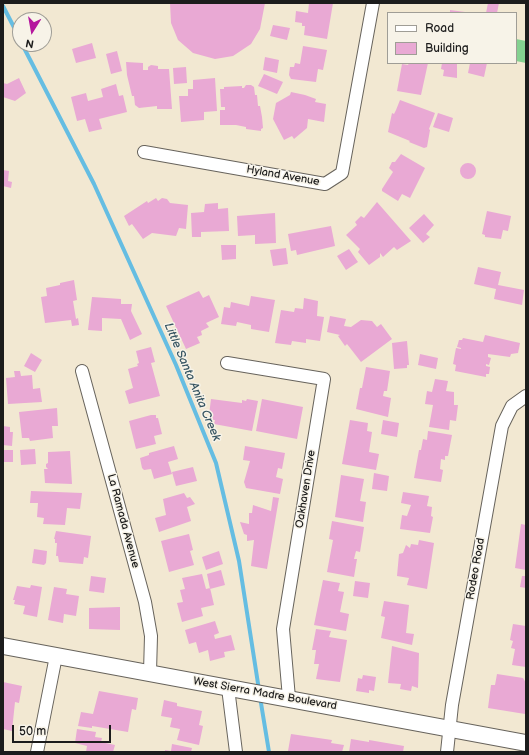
<!DOCTYPE html>
<style>
body{margin:0}
#map{position:relative;width:529px;height:755px;overflow:hidden;background:#f2e8d2;font-family:"Balsamiq Sans",sans-serif}
canvas{display:block}
.frame{position:absolute;inset:0;border:4px solid #1c1c1c;pointer-events:none}
.legend{position:absolute;left:387px;top:12px;width:130px;height:52px;box-sizing:border-box;background:#f7f3e8;border:1px solid #9f9d96;margin:0;padding:5px 7px;list-style:none;font-size:12px;color:#1c1c1c}
.legend li{display:flex;align-items:center;gap:8px;height:20px}
.legend b{width:20px;border:1px solid #9f9d96}
.north{position:absolute;left:12px;top:12px;width:40px;height:40px;box-sizing:border-box;background:#f7f3e8;border:1px solid #9f9d96;border-radius:50%;rotate:191deg;font-size:11px;font-weight:700;line-height:16px;text-align:center;color:#1c1c1c}
.north::after{content:'';display:block;margin:auto;width:14px;height:18px;background:#b5179e;clip-path:polygon(50% 0,100% 100%,50% 72%,0 100%)}
.scale{position:absolute;left:12px;top:725px;width:99px;height:18px;box-sizing:border-box;border:2px solid #1c1c1c;border-top:0;padding-left:5px;font-size:12px;line-height:14px;white-space:nowrap;color:#1c1c1c;-webkit-text-stroke:3px #f7f3e8;paint-order:stroke}
</style>
<div id="map">
<canvas width="529" height="755"></canvas>
<div class="frame"></div>
<ul class="legend">
<li><b style="height:5px;background:#fff"></b>Road</li>
<li><b style="height:11px;background:#e9a9d4"></b>Building</li>
</ul>
<div class="north">N</div>
<div class="scale">50 m</div>
</div>
<script>
const context = document.querySelector('canvas').getContext('2d');
context.lineJoin = 'round';
function fillPath(path, color) {
  context.fillStyle = color;
  context.fill(path, 'evenodd');
}
function shape(rows) {
  const path = new Path2D();
  for (const r of rows) {
    if (r.length === 3) {
      path.moveTo(r[0] + r[2], r[1]);
      path.arc(r[0], r[1], r[2], 0, 2 * Math.PI);
      continue;
    }
    path.moveTo(r[0], r[1]);
    for (let i = 2; i < r.length; i += 2) path.lineTo(r[i], r[i + 1]);
  }
  return path;
}
function trace(path, color, width, dash) {
  context.strokeStyle = color;
  context.lineWidth = width;
  context.lineCap = dash ? 'butt' : 'round';
  context.setLineDash(dash || []);
  context.stroke(path);
}
function label(font, color, halo, rows, align = 'center') {
  context.font = font + ' "Balsamiq Sans",sans-serif';
  context.lineWidth = 3;
  context.setLineDash([]);
  context.textBaseline = 'middle';
  context.strokeStyle = halo;
  context.fillStyle = color;
  for (const [text, x, y, turn = 0] of rows) {
    context.save();
    context.translate(x, y);
    context.rotate((+turn || 0) * Math.PI / 180);
    context.textAlign = isNaN(turn) ? turn : align;
    if (halo) context.strokeText(text, 0, 0);
    context.fillText(text, 0, 0);
    context.restore();
  }
}
fillPath(shape([
 [516,39,526,41,526,63,516,61]
]), '#84d190');
trace(shape([
 [3,6,20,39],
 [22,44,94,184,176,365,216,463,239,561,259,690],
 [260,697,269,752]
]), '#65bde2', 4);
fillPath(shape([
 [170,3,265,3,260,29,251,44,233,56,215,59,193,53,178,40,171,23],
 [309,3,333,3,327,39,304,35,305,26,302,26,302,23,295,22,296,11,308,13],
 [488,3,499,3,497,13,486,13],
 [450,10,465,12,465,13,450,13],
 [273,25,290,28,287,40,270,36],
 [92,43,96,58,76,63,72,49],
 [303,46,327,50,323,70,318,69,316,82,291,79,289,75,290,67,294,67,295,63,300,64],
 [117,51,122,71,111,74,106,54],
 [265,57,279,60,277,73,263,70],
 [126,62,143,63,143,70,148,70,148,67,151,65,158,66,158,69,169,69,172,109,157,109,157,106,139,108,135,105,134,96,132,96,127,75],
 [409,63,428,63,421,95,397,91,402,64,408,65],
 [442,63,457,63,457,78,443,76,444,70,441,69],
 [470,63,487,63,484,77,468,73],
 [186,67,187,83,174,84,173,68],
 [264,74,283,82,277,94,258,86],
 [19,78,26,93,15,101,3,97,3,83,7,84],
 [215,78,217,111,204,112,204,120,181,122,179,96,188,96,188,89,193,89,193,80],
 [116,84,119,96,123,95,127,112,99,119,102,129,89,132,85,119,77,121,71,97,86,93,88,101,103,97,101,89],
 [246,85,251,85,254,87,255,95,257,95,258,106,260,106,262,117,263,128,261,129,261,131,246,129,246,127,236,125,220,125,220,110,225,110,225,107,221,107,220,89,224,89,224,87,242,86,242,88,244,88],
 [291,92,305,95,316,99,315,102,326,104,324,122,308,119,307,128,294,139,292,136,284,140,273,119,276,103,290,95],
 [400,100,435,113,429,129,430,130,427,147,424,148,409,142,410,141,388,132,392,113,394,114,396,110],
 [438,113,453,118,449,132,433,127],
 [401,154,425,168,410,198,402,194,398,201,382,191,382,189,393,172,389,168,392,162,395,162],
 [468,171,8],
 [3,170,9,171,8,181,12,182,11,188,3,186],
 [156,198,158,201,162,198,167,199,170,203,188,205,186,229,179,228,176,236,152,233,143,239,132,224,129,226,124,216,147,201,148,203],
 [377,202,411,241,397,250,394,247,383,257,380,253,380,257,369,265,358,252,360,249,346,235,357,225,355,222,361,216,364,218],
 [218,203,218,209,228,208,229,231,201,232,201,237,192,237,191,213,204,212,205,204],
 [487,211,511,216,508,231,503,230,501,239,485,237,485,235,482,234],
 [275,213,276,243,255,244,255,235,238,236,237,216],
 [424,214,434,225,426,234,430,237,423,243,409,228],
 [331,226,335,246,297,255,296,250,291,251,288,234],
 [221,245,236,245,236,259,222,260],
 [286,248,288,264,273,266,270,250],
 [349,249,358,262,346,270,337,256],
 [478,267,501,272,498,285,524,290,522,305,494,299,496,289,474,284],
 [74,280,77,300,73,301,76,319,78,318,79,325,72,326,71,320,45,323,41,297,47,296,46,288,60,285,60,283],
 [199,291,203,298,209,295,219,317,206,323,209,327,201,331,202,335,197,337,200,343,186,349,166,306],
 [251,296,275,300,269,332,251,329,251,325,237,322,236,326,221,324,224,307,230,308,231,302,249,306],
 [92,297,121,299,121,304,132,304,131,311,142,334,130,340,121,319,102,318,102,331,88,330],
 [304,298,318,301,317,316,324,317,320,341,306,339,306,343,292,341,291,345,275,343,281,310,294,312,295,308,303,309],
 [330,316,346,319,344,326,351,327,361,320,372,321,377,327,381,324,392,339,361,362,347,344,345,346,338,336,340,335,327,332],
 [485,335,520,343,518,353,511,354,510,357,488,354,488,357,491,358,489,365,486,364,486,366,490,367,489,374,486,374,486,377,455,371,456,365,453,364,456,348,461,349,461,348,457,347,459,340,462,340,463,338,483,342],
 [407,341,409,365,407,365,407,368,394,369,392,343],
 [151,347,155,362,151,363,160,396,129,404,125,391,133,388,128,369,138,366,137,364,139,363,136,351],
 [31,353,42,360,35,372,24,366],
 [420,354,438,358,436,369,418,365],
 [366,367,390,371,387,391,384,391,383,396,391,398,388,417,356,409,360,388,362,388],
 [14,371,20,371,21,376,32,375,33,389,40,388,42,402,8,404,6,378,15,377],
 [435,379,448,381,446,391,454,392,454,405,458,405,456,421,450,420,449,430,429,427,433,405,425,404,427,391,432,392],
 [211,399,242,403,242,400,246,401,247,399,258,401,252,431,214,424,215,420,211,420,212,415,209,415],
 [262,399,303,407,297,439,256,431],
 [57,408,58,426,52,426,53,438,30,441,29,438,22,438,19,412],
 [151,415,156,415,156,418,158,418,162,434,154,436,156,444,136,449,129,421],
 [350,420,368,423,367,431,372,432,369,452,379,454,376,470,342,464],
 [383,420,399,423,397,437,381,434],
 [3,426,10,427,10,432,13,432,12,446,3,445],
 [428,431,452,435,448,456,445,456,445,460,441,459,440,469,443,470,441,482,414,478,419,450,421,450,423,439,427,440],
 [174,446,178,459,168,462,172,474,154,479,151,469,144,470,142,468,140,458,149,455,149,453],
 [245,446,285,453,282,469,278,468,276,477,283,479,280,494,246,488,244,482,250,461,243,460],
 [35,449,36,464,21,465,20,450],
 [3,450,13,450,13,462,3,462],
 [70,451,72,484,45,483,44,469,48,469,46,467,46,464,48,463,48,452],
 [193,467,197,481,176,486,172,472],
 [374,473,389,476,387,491,372,489],
 [341,475,364,479,360,501,366,502,363,522,335,517],
 [31,491,82,493,80,509,67,508,65,525,43,524,44,518,37,517,38,503,30,503],
 [403,492,429,496,427,506,432,507,431,516,433,517,430,533,400,529,402,515,407,516,411,505,401,503],
 [184,493,187,498,190,497,195,504,187,507,191,521,159,532,155,518,166,515,163,499],
 [273,497,279,498,267,569,251,566,254,540,247,541,247,535,244,534,240,522,249,524,249,513,252,513,253,505,271,511],
 [332,521,364,527,360,552,356,551,354,559,357,559,354,577,327,572,333,540,329,539],
 [521,524,526,525,526,570,515,568],
 [56,531,91,536,88,558,84,557,83,564,59,562,58,556,56,556,57,543,55,543,55,539,54,539],
 [189,534,193,550,190,551,194,565,169,572,161,541],
 [419,540,434,543,427,589,407,585,409,578,397,576,399,554,403,553,406,545,410,548,411,544,418,545],
 [34,549,47,551,46,563,44,565,32,563],
 [219,551,223,564,206,570,202,557],
 [221,570,225,585,210,589,207,574],
 [202,574,206,589,210,588,211,592,214,605,201,608,203,616,182,622,177,603,183,602,180,590,185,589,182,578],
 [91,576,106,578,104,593,89,591],
 [522,576,526,576,526,588,520,587],
 [323,580,340,583,338,591,344,592,340,612,349,614,346,631,314,625],
 [355,581,370,583,368,598,353,596],
 [31,585,42,587,37,617,23,614,25,606,14,604,15,600,13,600,17,586,30,588],
 [54,587,67,589,66,594,79,596,76,616,64,614,63,623,48,620],
 [384,601,409,605,406,633,414,634,412,645,381,638,385,617,381,616],
 [120,607,120,630,89,629,89,608],
 [215,621,219,633,214,635,215,639,231,635,235,650,224,652,225,657,210,661,208,650,199,653,196,642,189,644,185,630],
 [513,624,526,626,526,667,512,665,515,649,511,648,513,641,510,640],
 [316,629,331,631,329,637,347,640,340,682,316,679,319,664,314,664,316,650,312,650],
 [392,646,419,653,418,688,412,686,411,691,400,689,401,684,388,683],
 [497,674,523,678,526,683,525,714,488,708,491,685,495,685],
 [363,675,376,677,374,691,369,690,369,693,356,691,358,678,362,679],
 [3,682,22,686,19,703,15,702,12,731,3,729],
 [99,691,138,698,136,710,132,709,131,714,128,732,92,726,92,728,78,726,81,712,93,714],
 [164,700,177,703,177,706,202,711,199,725,203,726,199,745,177,740,180,729,170,727,172,718,161,716],
 [77,729,96,732,95,737,102,738,101,742,115,745,113,752,86,752,87,746,75,743],
 [291,734,332,740,331,743,344,745,342,752,290,752,288,751],
 [351,739,369,742,369,740,404,746,403,752,349,752],
 [172,744,192,748,191,752,165,752,165,750,171,751]
]), '#e9a9d4');
const street = shape([
 [144,152,325,184,342,173,373,3],
 [227,363,324,379,283,629,289,698],
 [82,371,145,602,151,636,150,672],
 [228,688,236,752],
 [37,752,56,656],
 [447,752,452,705,502,426,512,406,526,396]
]);
const secondary = shape([
 [3,646,526,743]
]);
trace(street, '#67635c', 14);
trace(secondary, '#67635c', 18);
trace(street, '#fff', 12);
trace(secondary, '#fff', 16);
label('11px', '#1c1c1c', '#f7f3e8', [
 ["Hyland Avenue",283,176,10],
 ["Oakhaven Drive",306,489,-81],
 ["La Ramada Avenue",123,521,75],
 ["Rodeo Road",476,569,-80],
 ["West Sierra Madre Boulevard",265,694,10]
]);
label('italic 12px', '#365461', '#f7f3e8', [
 ["Little Santa Anita Creek",192,382,67]
]);
</script>
